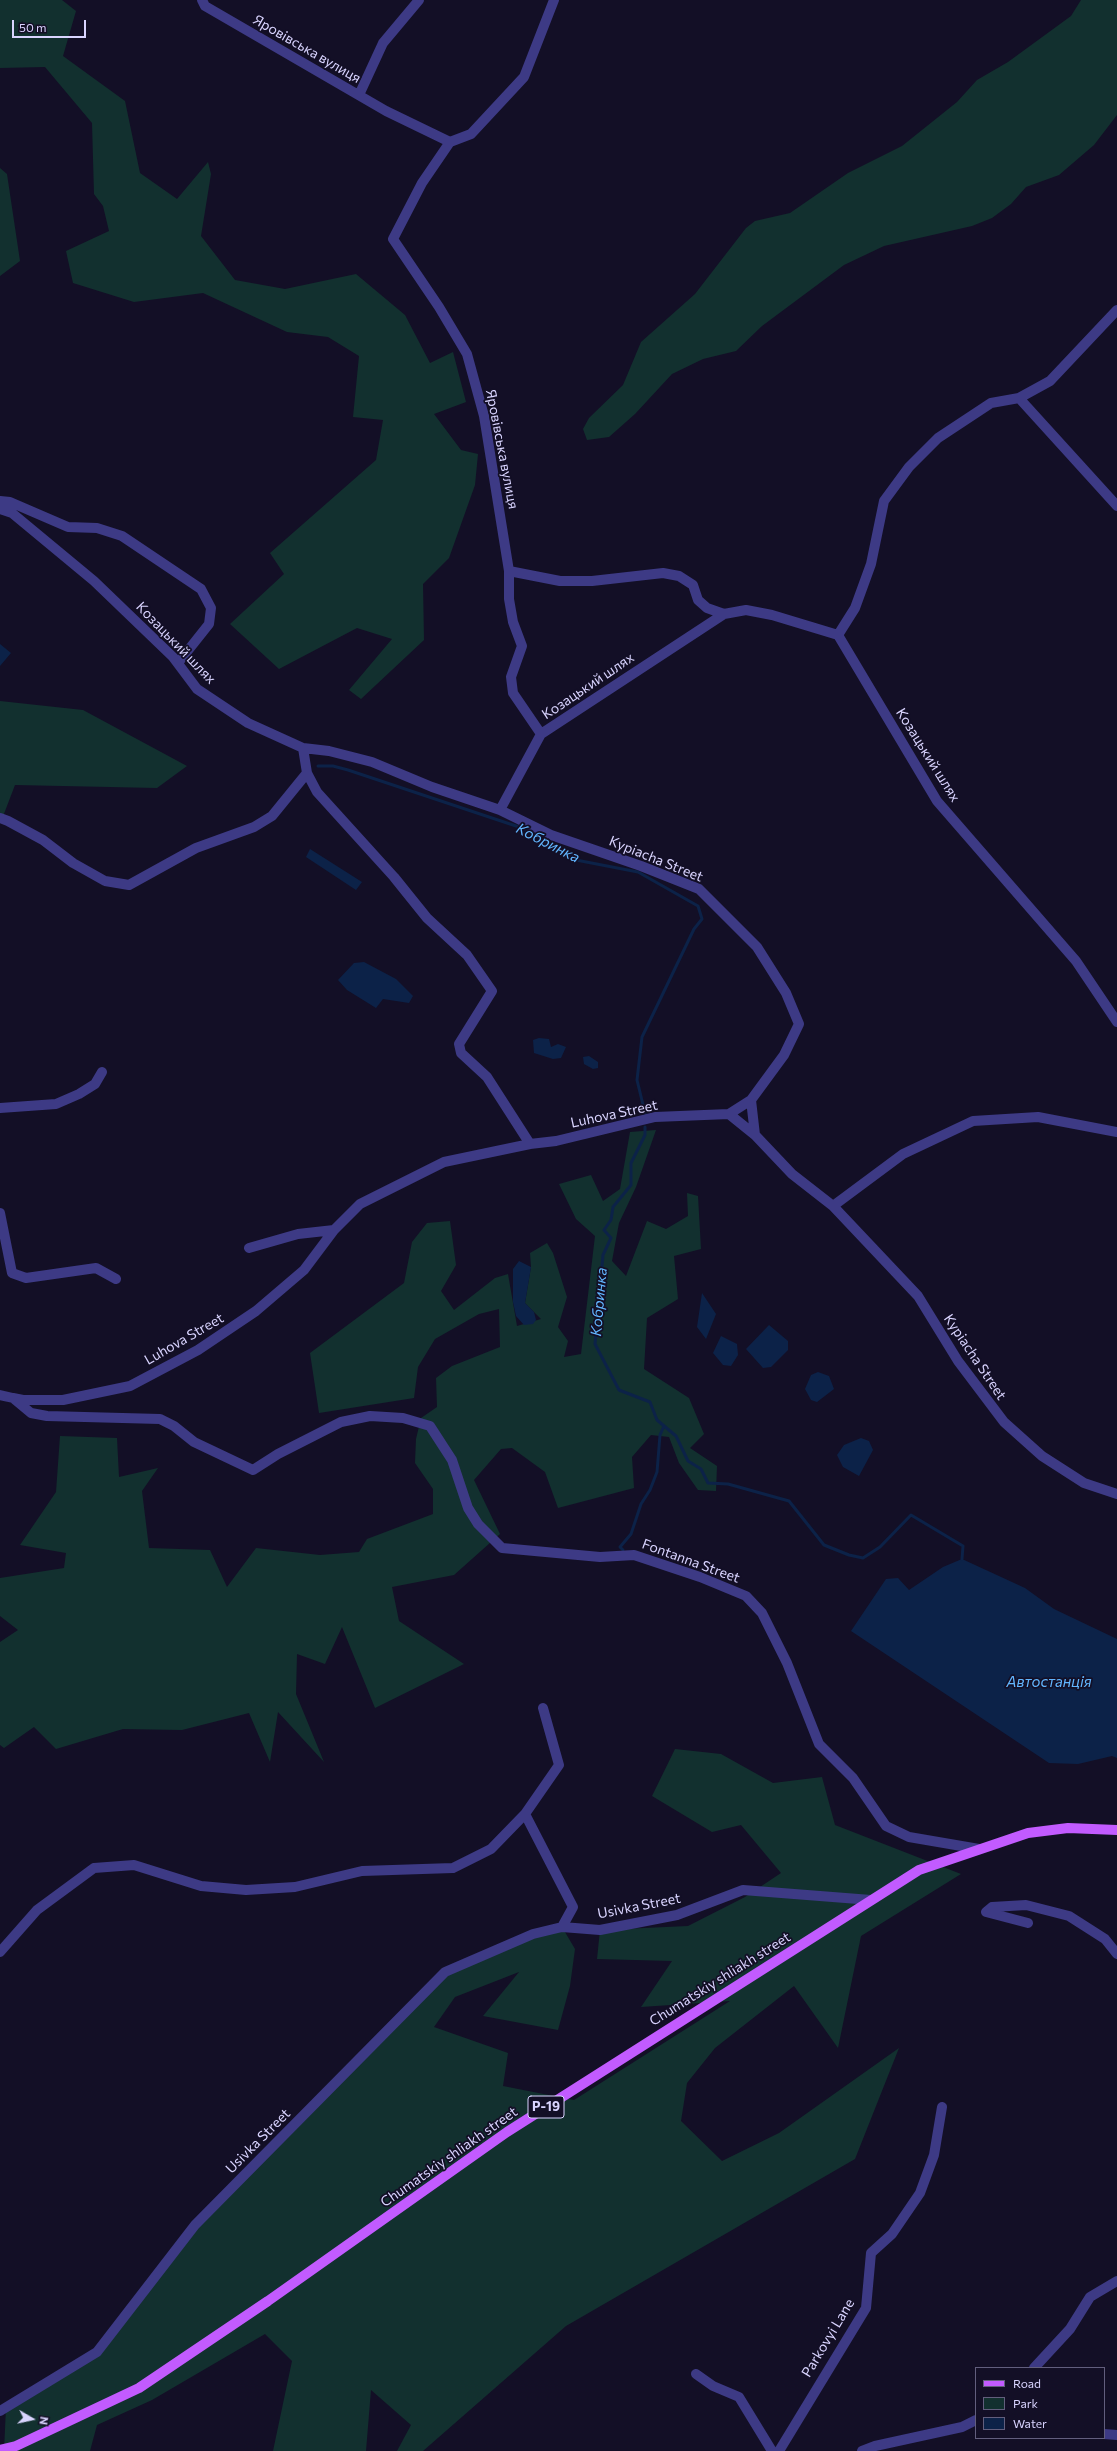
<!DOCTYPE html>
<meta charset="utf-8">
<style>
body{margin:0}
#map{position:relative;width:1117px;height:2451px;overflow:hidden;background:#130f26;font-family:Commissioner,sans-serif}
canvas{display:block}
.legend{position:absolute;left:975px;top:2367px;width:130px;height:72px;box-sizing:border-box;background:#130f26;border:1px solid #625e7d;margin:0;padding:5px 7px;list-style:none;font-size:12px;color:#d9d4ff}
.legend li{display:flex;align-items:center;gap:8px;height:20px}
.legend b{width:20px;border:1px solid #625e7d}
.north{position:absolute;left:12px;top:2399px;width:40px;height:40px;-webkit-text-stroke:3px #130f26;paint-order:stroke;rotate:99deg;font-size:11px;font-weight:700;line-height:16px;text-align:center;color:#d9d4ff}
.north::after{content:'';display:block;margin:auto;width:14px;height:18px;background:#d9d4ff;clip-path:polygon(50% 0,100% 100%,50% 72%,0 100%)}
.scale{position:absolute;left:12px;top:20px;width:74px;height:18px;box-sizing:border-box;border:2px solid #d9d4ff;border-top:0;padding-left:5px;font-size:12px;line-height:14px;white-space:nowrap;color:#d9d4ff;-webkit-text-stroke:3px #130f26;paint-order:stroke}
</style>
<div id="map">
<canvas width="1117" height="2451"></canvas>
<ul class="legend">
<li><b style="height:5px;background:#c25bff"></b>Road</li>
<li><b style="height:11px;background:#12302f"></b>Park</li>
<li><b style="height:11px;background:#0c2248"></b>Water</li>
</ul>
<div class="north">N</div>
<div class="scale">50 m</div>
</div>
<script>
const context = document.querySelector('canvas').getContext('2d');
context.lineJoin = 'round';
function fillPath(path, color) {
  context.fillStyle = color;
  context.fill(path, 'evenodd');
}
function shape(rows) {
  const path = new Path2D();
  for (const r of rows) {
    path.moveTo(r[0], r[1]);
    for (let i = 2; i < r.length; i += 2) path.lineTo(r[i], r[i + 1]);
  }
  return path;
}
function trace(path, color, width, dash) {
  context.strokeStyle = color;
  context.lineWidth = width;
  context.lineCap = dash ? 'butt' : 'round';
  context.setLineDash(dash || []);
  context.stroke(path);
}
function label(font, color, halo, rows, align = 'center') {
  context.font = font + ' Commissioner,sans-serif';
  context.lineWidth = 3.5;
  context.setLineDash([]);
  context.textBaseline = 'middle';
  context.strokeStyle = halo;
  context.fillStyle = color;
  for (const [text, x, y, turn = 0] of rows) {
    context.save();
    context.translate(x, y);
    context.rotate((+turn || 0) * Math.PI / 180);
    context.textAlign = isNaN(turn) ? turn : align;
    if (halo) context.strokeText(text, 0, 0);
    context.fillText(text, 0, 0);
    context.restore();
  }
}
fillPath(shape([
 [0,0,62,0,76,11,63,56,125,101,140,173,177,199,208,162,211,174,201,236,235,280,285,289,356,274,405,315,430,363,453,352,466,402,434,414,461,450,478,454,475,485,449,558,423,584,424,640,361,699,349,690,392,639,357,628,279,669,230,624,284,574,270,553,376,460,383,420,353,417,359,356,328,337,287,332,203,293,134,302,73,283,66,251,109,231,103,206,94,194,92,123,45,67,0,68],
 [1081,0,1117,0,1117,115,1094,145,1059,175,1026,187,1011,204,992,218,972,226,884,246,844,265,762,326,736,351,703,359,672,374,635,414,609,437,587,440,583,429,589,418,623,385,641,342,695,294,746,228,755,221,790,213,848,173,902,146,957,102,977,80,1008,62,1071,16],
 [0,168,7,174,20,261,0,276],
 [0,701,83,710,187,766,157,788,15,785,2,819,0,818],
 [656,1130,636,1187,619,1223,612,1261,626,1276,647,1221,666,1229,688,1216,687,1193,698,1196,701,1249,674,1256,678,1299,647,1318,644,1369,689,1398,704,1434,690,1448,717,1466,716,1491,698,1490,679,1463,669,1437,651,1435,632,1457,634,1488,558,1508,545,1472,512,1448,501,1449,474,1480,500,1534,454,1575,392,1587,399,1621,464,1664,375,1708,342,1627,325,1664,297,1654,296,1694,324,1762,278,1712,270,1762,249,1713,182,1730,123,1729,56,1749,34,1727,4,1748,0,1745,0,1642,18,1630,0,1616,0,1578,64,1568,66,1553,20,1545,56,1492,60,1436,117,1438,119,1477,158,1468,142,1491,149,1548,210,1550,227,1587,256,1548,320,1555,359,1552,367,1539,433,1514,433,1489,415,1463,416,1439,421,1418,437,1407,436,1378,452,1366,500,1347,499,1309,479,1314,435,1339,418,1367,414,1398,319,1413,310,1353,404,1283,412,1242,427,1223,450,1221,456,1265,441,1291,454,1310,495,1278,508,1274,517,1326,541,1319,525,1303,531,1267,530,1253,547,1243,553,1253,567,1297,558,1327,568,1341,564,1357,581,1354,595,1236,576,1219,559,1184,591,1175,603,1201,620,1189,630,1132],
 [675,1749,721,1754,773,1783,822,1777,835,1825,961,1874,861,1936,838,2048,794,1986,715,2048,687,2083,681,2121,722,2161,779,2133,899,2048,855,2159,566,2326,423,2451,397,2451,411,2425,371,2390,366,2451,273,2451,292,2361,265,2334,152,2400,97,2425,90,2451,4,2451,6,2407,97,2352,195,2225,445,1972,562,1927,575,1949,570,1986,558,2030,483,2016,519,1972,455,1997,434,2027,508,2053,503,2086,574,2100,730,2001,641,2007,672,1961,597,1959,600,1930,688,1926,745,1897,781,1873,741,1825,712,1832,652,1796]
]), '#12302f');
fillPath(shape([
 [0,644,11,653,0,666],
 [310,849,362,882,356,890,306,857],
 [364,962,396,979,413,996,409,1003,383,999,376,1008,347,990,338,980,354,963],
 [539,1038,549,1039,551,1047,558,1044,566,1047,561,1058,553,1059,534,1053,533,1040],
 [589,1056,598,1062,598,1068,593,1069,584,1064,583,1057],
 [519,1261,531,1267,525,1303,534,1312,536,1320,533,1324,524,1325,516,1316,513,1302,513,1269],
 [702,1293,716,1314,706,1339,697,1327],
 [769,1325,788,1341,788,1350,771,1367,763,1368,746,1349],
 [721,1336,737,1344,738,1355,731,1366,723,1365,713,1353],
 [818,1372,829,1376,834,1389,817,1402,811,1400,805,1389,811,1375],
 [861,1438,869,1441,873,1450,859,1476,843,1467,837,1455,844,1445],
 [962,1559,1025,1588,1054,1609,1117,1639,1117,1758,1112,1756,1078,1764,1049,1763,851,1631,886,1579,898,1578,909,1590,943,1567]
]), '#0c2248');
trace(shape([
 [318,766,333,766,348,770,525,829,576,860,638,872,698,906,702,919,694,929,642,1037,637,1080,645,1113],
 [645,1127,645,1135,631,1163,631,1185,613,1207,611,1220,604,1230,611,1238,603,1255,595,1344,619,1390,650,1402,657,1420,676,1436,688,1461,701,1469,708,1483,728,1484,789,1501,824,1545,849,1555,863,1558,880,1547,911,1515,963,1546,962,1559],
 [623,1550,620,1547,631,1534,641,1504,650,1490,657,1472,660,1435,664,1426]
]), '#0c2248', 3);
trace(shape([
 [202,0,205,6,386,111,450,142,422,183,393,239,439,307,467,354,484,416,509,571,560,581,592,581,663,573,679,576,693,585,698,600,707,608,724,614],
 [359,95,383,43,419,0],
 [450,142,471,134,524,77,554,0],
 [1019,398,1050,381,1117,310],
 [0,501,10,502,68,527,97,528,122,536,201,589,211,608,209,624,178,663],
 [0,509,12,513,94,581,173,657,197,689,248,723,303,748,329,751,372,762,432,787,500,810,541,734,724,614,746,610,772,615,838,635,937,801,1076,961,1117,1022],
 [509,571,509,599,513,622,522,646,511,677,513,693,541,734],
 [838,635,855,608,871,564,884,501,909,467,938,438,991,403,1019,398,1117,506],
 [303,748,307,773,317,792,394,877,427,918,467,955,492,991,459,1044,461,1053,487,1077,530,1144,556,1141,655,1117,729,1114,751,1100],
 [500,810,551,835,641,866,699,889,757,947,786,993,799,1024,784,1055,751,1100,755,1135,792,1174,833,1206,918,1296,958,1361,1004,1422,1042,1456,1084,1483,1117,1494],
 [0,818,8,821,43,840,73,863,105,881,129,885,196,848,254,827,272,816,307,773],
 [0,1108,56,1104,79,1094,95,1084,102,1072],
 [729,1114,755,1135],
 [833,1206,903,1154,973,1121,1038,1117,1117,1132],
 [0,1213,12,1273,26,1278,96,1268,116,1279],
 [249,1248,298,1234,334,1230,360,1204,444,1162,530,1144],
 [0,1395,13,1398,31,1413,47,1416,160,1419,174,1426,194,1442,253,1470,278,1454,341,1422,370,1416,403,1418,430,1426,452,1460,468,1508,478,1524,502,1548,600,1557,634,1555,700,1577,746,1596,762,1613,787,1663,819,1744,853,1778,886,1826,909,1837,979,1849],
 [13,1398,23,1400,63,1400,130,1386,198,1350,256,1311,304,1270,334,1230],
 [543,1708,559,1765,525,1814,573,1907,562,1927],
 [1028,1923,986,1912,992,1907,1026,1905,1069,1916,1105,1939,1117,1954],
 [0,1952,37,1910,94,1868,134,1865,201,1886,246,1890,295,1887,362,1871,453,1868,491,1849,525,1814],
 [1034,2368,1070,2329,1090,2297,1117,2281],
 [696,2374,713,2386,739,2397,772,2451],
 [0,2411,97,2352,195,2225,445,1972,533,1934,562,1927,600,1930,677,1915,743,1890,871,1900],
 [1104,2434,1117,2435],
 [779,2451,866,2308,871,2253,892,2234,920,2193,934,2155,942,2107],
 [862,2451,875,2446,962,2427,976,2420]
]), '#3d3a85', 10);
trace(shape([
 [0,2450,16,2446,139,2388,268,2301,507,2132,919,1870,1028,1833,1068,1828,1117,1830]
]), '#c25bff', 10);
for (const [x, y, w] of [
 [546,2107,36]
]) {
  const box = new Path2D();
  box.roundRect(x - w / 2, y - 11, w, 22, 3);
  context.fillStyle = '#130f26';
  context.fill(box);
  trace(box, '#d9d4ff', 1);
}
label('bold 13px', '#d9d4ff', null, [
 ["Р-19",546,2107]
]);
label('14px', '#d9d4ff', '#130f26', [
 ["Яровівська вулиця",307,49,30],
 ["Яровівська вулиця",502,449,79],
 ["Козацький шлях",176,643,46],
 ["Козацький шлях",588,686,-34],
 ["Козацький шлях",928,755,58],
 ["Kypiacha Street",656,859,22],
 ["Luhova Street",614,1114,-12],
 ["Luhova Street",184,1339,-30],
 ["Kypiacha Street",975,1357,56],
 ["Fontanna Street",691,1561,20],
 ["Usivka Street",639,1906,-11],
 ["Chumatskiy shliakh street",720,1979,-32],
 ["Usivka Street",258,2141,-45],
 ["Chumatskiy shliakh street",449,2157,-35],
 ["Parkovyi Lane",828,2338,-59]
]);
label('italic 15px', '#62b6ff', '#130f26', [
 ["Кобринка",548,843,27],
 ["Кобринка",599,1302,-85],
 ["Автостанція",1049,1682]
]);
</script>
